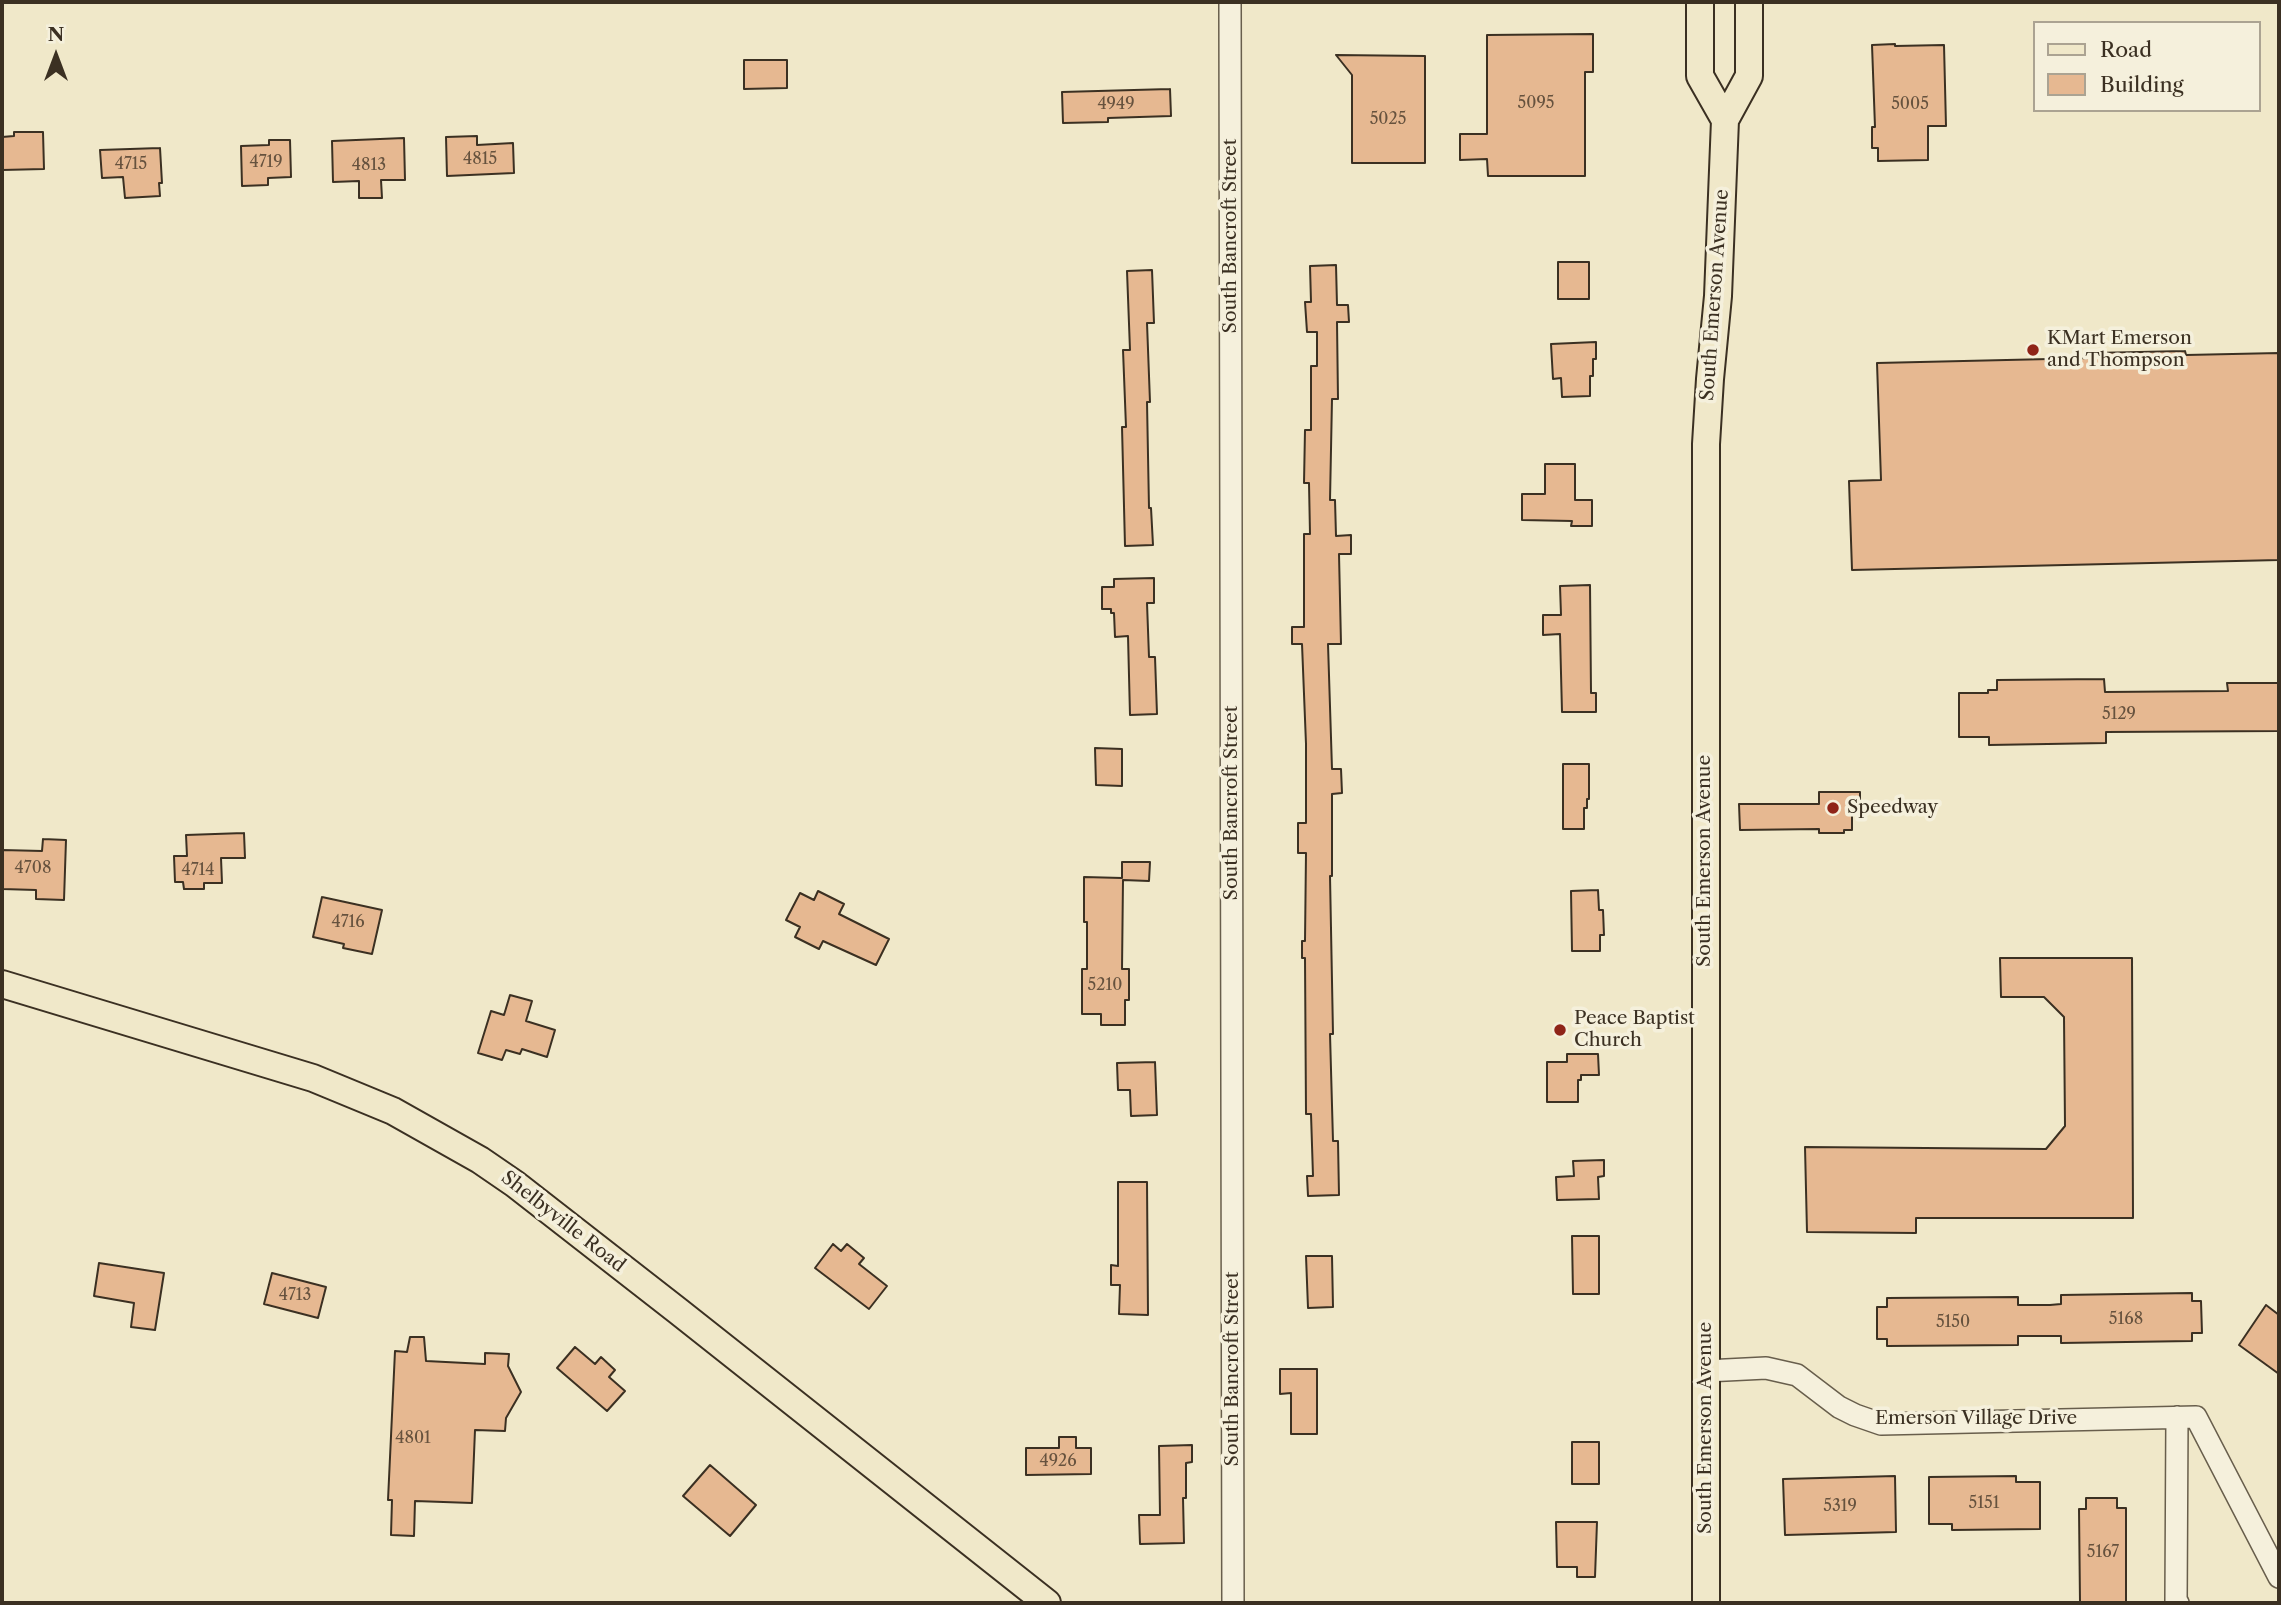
<!DOCTYPE html>
<style>
body{margin:0}
#map{position:relative;width:2281px;height:1605px;overflow:hidden;background:#f0e8c9;font-family:"Libre Caslon Text",serif}
canvas{display:block}
.frame{position:absolute;inset:0;border:4px solid #3b3022;pointer-events:none}
.legend{position:absolute;left:2033px;top:21px;width:228px;height:91px;box-sizing:border-box;background:#f5f0dc;border:2px solid #aba392;margin:0;padding:9px 12px;list-style:none;font-size:21px;color:#3b3022}
.legend li{display:flex;align-items:center;gap:14px;height:35px}
.legend b{width:35px;border:2px solid #aba392}
.north{position:absolute;left:21px;top:21px;width:70px;height:70px;-webkit-text-stroke:5px #f5f0dc;paint-order:stroke;rotate:0deg;font-size:19px;font-weight:700;line-height:28px;text-align:center;color:#3b3022}
.north::after{content:'';display:block;margin:auto;width:24px;height:32px;background:#3b3022;clip-path:polygon(50% 0,100% 100%,50% 72%,0 100%)}
</style>
<div id="map">
<canvas width="2281" height="1605"></canvas>
<div class="frame"></div>
<ul class="legend">
<li><b style="height:9px;background:#f0e8c9"></b>Road</li>
<li><b style="height:19px;background:#e6b891"></b>Building</li>
</ul>
<div class="north">N</div>
</div>
<script>
const context = document.querySelector('canvas').getContext('2d');
context.lineJoin = 'round';
function fillPath(path, color) {
  context.fillStyle = color;
  context.fill(path, 'evenodd');
}
function shape(rows) {
  const path = new Path2D();
  for (const r of rows) {
    path.moveTo(r[0], r[1]);
    for (let i = 2; i < r.length; i += 2) path.lineTo(r[i], r[i + 1]);
  }
  return path;
}
function trace(path, color, width, dash) {
  context.strokeStyle = color;
  context.lineWidth = width;
  context.lineCap = dash ? 'butt' : 'round';
  context.setLineDash(dash || []);
  context.stroke(path);
}
function label(font, color, halo, rows, align = 'center') {
  context.font = font + ' "Libre Caslon Text",serif';
  context.lineWidth = 7;
  context.setLineDash([]);
  context.textBaseline = 'middle';
  context.strokeStyle = halo;
  context.fillStyle = color;
  for (const [text, x, y, turn = 0] of rows) {
    context.save();
    context.translate(x, y);
    context.rotate((+turn || 0) * Math.PI / 180);
    context.textAlign = isNaN(turn) ? turn : align;
    if (halo) context.strokeText(text, 0, 0);
    context.fillText(text, 0, 0);
    context.restore();
  }
}
const building = shape([
 [1593,34,1593,72,1585,72,1585,176,1488,176,1487,159,1460,160,1460,134,1487,134,1487,35,1593,34],
 [1895,44,1895,46,1944,45,1946,126,1928,126,1928,160,1878,161,1878,148,1872,148,1872,127,1875,127,1872,45,1895,44],
 [1336,55,1425,56,1425,163,1352,163,1352,75,1336,55],
 [744,60,787,60,787,88,744,89,744,60],
 [1170,89,1171,116,1108,118,1108,122,1063,123,1062,92,1170,89],
 [14,132,43,132,44,169,2,170,2,137,14,136,14,132],
 [477,136,477,145,513,143,514,173,447,176,446,137,477,136],
 [404,138,405,180,381,180,382,198,359,198,359,181,333,182,332,141,404,138],
 [269,140,290,140,291,177,268,178,268,185,242,186,241,146,269,145,269,140],
 [160,148,162,183,159,183,160,196,125,198,123,177,102,178,100,150,160,148],
 [1558,262,1589,262,1589,299,1558,299,1558,262],
 [1336,265,1337,305,1348,305,1349,322,1337,322,1338,399,1332,399,1330,500,1335,500,1336,536,1351,535,1351,554,1339,554,1341,644,1328,644,1332,769,1341,769,1342,793,1332,794,1332,876,1330,876,1333,1034,1330,1034,1333,1141,1338,1141,1339,1195,1308,1196,1307,1176,1313,1176,1311,1114,1306,1114,1305,958,1302,958,1302,941,1305,941,1306,853,1298,853,1298,823,1306,823,1306,744,1302,644,1292,644,1292,627,1304,627,1304,534,1310,534,1309,483,1304,483,1305,430,1311,430,1311,366,1317,366,1317,332,1307,332,1305,302,1311,302,1310,266,1336,265],
 [1152,270,1154,323,1147,323,1150,402,1147,402,1149,508,1151,508,1153,545,1125,546,1122,427,1126,427,1123,350,1130,350,1127,271,1152,270],
 [1596,342,1596,359,1593,359,1593,376,1590,376,1590,396,1562,397,1561,378,1553,379,1551,344,1596,342],
 [2185,351,2186,355,2279,353,2279,560,1852,570,1849,481,1881,480,1877,363,2093,358,2093,353,2185,351],
 [1545,464,1575,464,1575,500,1592,500,1592,526,1571,526,1572,521,1522,520,1522,494,1545,494,1545,464],
 [1154,578,1154,603,1147,603,1149,657,1155,657,1157,714,1130,715,1128,636,1115,637,1114,613,1111,613,1111,609,1102,609,1102,587,1114,587,1114,579,1154,578],
 [1590,585,1591,693,1596,693,1596,712,1562,712,1560,634,1543,635,1543,615,1561,615,1560,586,1590,585],
 [2104,679,2105,692,2228,691,2227,683,2279,683,2279,731,2106,732,2106,743,1989,745,1989,737,1959,737,1959,693,1988,693,1988,690,1997,690,1997,680,2104,679],
 [1095,748,1122,749,1122,786,1096,785,1095,748],
 [1563,764,1589,764,1589,799,1587,799,1587,808,1584,808,1584,829,1563,829,1563,764],
 [1819,792,1860,792,1860,814,1852,813,1852,830,1844,830,1844,833,1819,833,1819,829,1740,830,1739,804,1819,804,1819,792],
 [244,833,245,858,221,858,222,883,204,883,204,889,184,889,183,882,175,882,174,856,187,856,186,835,244,833],
 [43,839,66,840,64,900,36,899,36,890,2,889,2,850,42,851,43,839],
 [1122,862,1150,862,1149,881,1123,880,1122,969,1129,969,1129,1000,1125,1000,1125,1025,1101,1025,1101,1014,1082,1014,1082,969,1087,969,1087,922,1084,922,1084,877,1122,878,1122,862],
 [1598,890,1599,910,1603,910,1604,935,1600,935,1600,951,1572,951,1571,891,1598,890],
 [818,891,844,904,839,914,889,939,876,965,823,941,819,949,795,937,800,927,786,920,800,893,814,900,818,891],
 [322,897,382,910,372,954,343,948,344,944,313,937,322,897],
 [2000,958,2132,958,2133,1218,1916,1218,1916,1233,1807,1232,1805,1147,2046,1149,2065,1126,2064,1017,2044,997,2001,997,2000,958],
 [510,995,532,1001,526,1021,555,1030,547,1057,522,1049,520,1054,506,1050,502,1060,478,1053,491,1011,504,1015,510,995],
 [1567,1054,1598,1054,1599,1075,1581,1075,1581,1080,1578,1080,1578,1102,1547,1102,1547,1062,1567,1062,1567,1054],
 [1155,1062,1157,1115,1131,1116,1130,1090,1118,1090,1117,1063,1155,1062],
 [1604,1160,1604,1176,1598,1177,1599,1199,1557,1200,1556,1177,1574,1176,1573,1161,1604,1160],
 [1118,1182,1147,1182,1148,1315,1119,1314,1120,1285,1111,1285,1111,1265,1118,1266,1118,1182],
 [1572,1236,1599,1236,1599,1294,1573,1294,1572,1236],
 [833,1244,841,1251,847,1244,864,1258,859,1264,887,1286,869,1309,815,1268,833,1244],
 [1306,1256,1332,1256,1333,1307,1308,1308,1306,1256],
 [99,1263,164,1273,155,1330,131,1327,134,1303,94,1296,99,1263],
 [272,1273,326,1287,318,1318,264,1304,272,1273],
 [2192,1293,2192,1301,2201,1301,2202,1333,2192,1333,2192,1341,2061,1343,2061,1336,2018,1336,2018,1345,1887,1346,1887,1339,1877,1339,1877,1307,1887,1307,1887,1298,2018,1297,2018,1305,2050,1305,2061,1304,2061,1295,2192,1293],
 [2266,1305,2279,1315,2279,1374,2239,1345,2266,1305],
 [410,1337,424,1337,426,1361,485,1364,485,1353,509,1354,508,1366,521,1392,506,1418,505,1431,475,1430,472,1503,415,1501,414,1536,391,1535,392,1500,388,1500,395,1351,407,1352,410,1337],
 [575,1347,595,1364,601,1357,615,1370,609,1377,625,1391,607,1411,557,1368,575,1347],
 [1280,1369,1317,1369,1317,1434,1291,1434,1291,1393,1280,1394,1280,1369],
 [1059,1437,1076,1437,1076,1448,1091,1448,1091,1474,1026,1475,1026,1448,1059,1448,1059,1437],
 [1572,1442,1599,1442,1599,1484,1572,1484,1572,1442],
 [1192,1445,1192,1462,1186,1463,1186,1498,1183,1498,1184,1543,1140,1544,1139,1515,1160,1515,1159,1446,1192,1445],
 [710,1465,756,1505,730,1536,683,1496,710,1465],
 [1895,1476,1896,1532,1785,1535,1783,1479,1895,1476],
 [2016,1476,2016,1482,2040,1482,2040,1529,1952,1530,1952,1524,1929,1524,1929,1477,2016,1476],
 [2086,1498,2117,1498,2117,1508,2126,1508,2126,1603,2080,1603,2079,1509,2086,1509,2086,1498],
 [1556,1522,1597,1522,1595,1577,1577,1577,1577,1567,1557,1567,1556,1522]
]);
fillPath(building, '#e6b891');
trace(building, '#3b3022', 2);
const minor = shape([
 [1230,2,1233,1603],
 [1706,1371,1766,1368,1797,1375,1839,1407,1855,1415,1881,1424,2196,1417,2279,1577],
 [2177,1417,2176,1602,2178,1603]
]);
const major = shape([
 [1700,2,1700,76,1725,120],
 [2,984,313,1078,393,1111,480,1160,515,1184,678,1311,1047,1603],
 [1706,1603,1706,444,1710,379,1718,296,1725,120,1749,76,1749,2]
]);
trace(minor, '#685e4c', 24);
trace(major, '#3b3022', 30);
trace(minor, '#f5f0dc', 21);
trace(major, '#f0e8c9', 26);
for (const [x, y, r, color] of [
 [2033,350,7,"#8f2418"],
 [1833,808,7,"#8f2418"],
 [1560,1030,7,"#8f2418"]
]) {
  const dot = new Path2D();
  dot.arc(x, y, r, 0, 2 * Math.PI);
  context.fillStyle = color;
  context.fill(dot);
  trace(dot, '#f5f0dc', 2.5);
}
label('16px', '#66523e', null, [
 ["5095",1536,103],
 ["4949",1116,104],
 ["5005",1910,104],
 ["5025",1388,119],
 ["4815",480,159],
 ["4719",266,162],
 ["4715",131,164],
 ["4813",369,165],
 ["5129",2119,714],
 ["4708",33,868],
 ["4714",198,870],
 ["4716",348,922],
 ["5210",1105,985],
 ["4713",295,1295],
 ["5168",2126,1319],
 ["5150",1953,1322],
 ["4801",413,1438],
 ["4926",1058,1461],
 ["5151",1984,1503],
 ["5319",1840,1506],
 ["5167",2103,1552]
]);
label('19px', '#3b3022', '#f5f0dc', [
 ["South Bancroft Street",1231,236,-90],
 ["South Emerson Avenue",1715,295,-86],
 ["South Bancroft Street",1232,803,-90],
 ["South Emerson Avenue",1705,861,-90],
 ["Shelbyville Road",563,1222,38],
 ["South Bancroft Street",1233,1369,-90],
 ["Emerson Village Drive",1976,1419],
 ["South Emerson Avenue",1706,1428,-90]
]);
label('19px', '#3b3022', '#f5f0dc', [
 ["KMart Emerson",2047,339],
 ["and Thompson",2047,361],
 ["Speedway",1847,808],
 ["Peace Baptist",1574,1019],
 ["Church",1574,1041]
], 'left');
</script>
